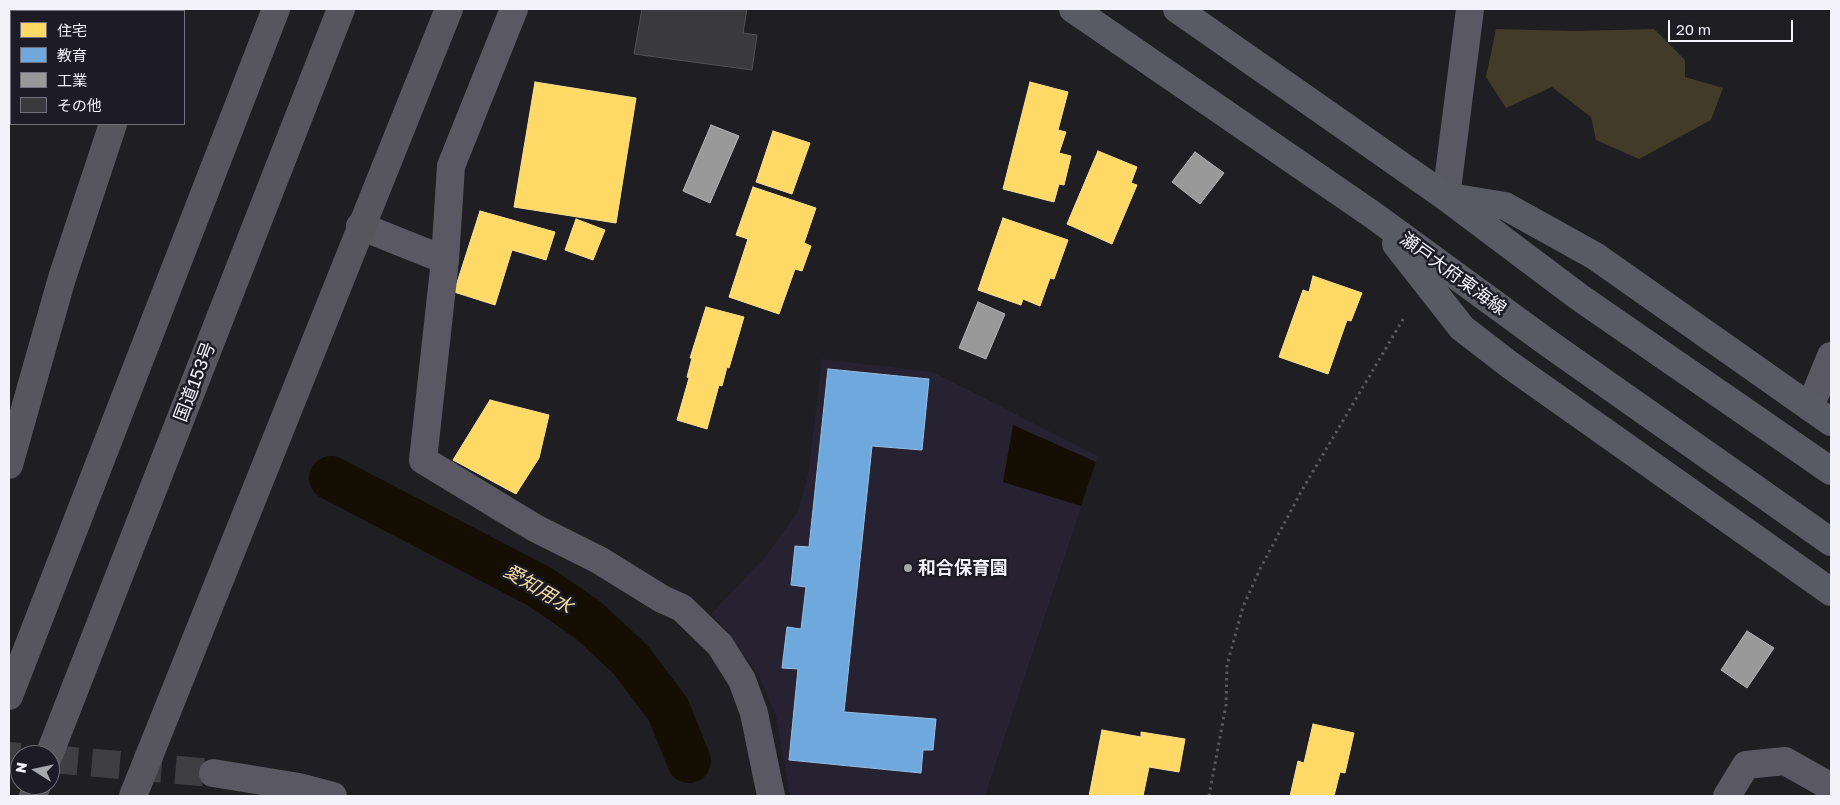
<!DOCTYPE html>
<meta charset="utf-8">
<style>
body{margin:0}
#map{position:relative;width:1840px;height:805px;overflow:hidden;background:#1e1e23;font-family:"Golos Text","Noto Sans JP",sans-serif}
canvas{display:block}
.frame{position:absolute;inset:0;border:10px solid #f3f2fa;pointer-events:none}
.legend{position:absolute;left:10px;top:10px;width:175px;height:115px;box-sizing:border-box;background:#1d1b26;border:1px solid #73717b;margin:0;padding:6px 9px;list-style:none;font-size:15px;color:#f3f2fa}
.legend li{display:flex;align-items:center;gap:10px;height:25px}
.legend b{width:25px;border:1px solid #73717b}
.north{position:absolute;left:10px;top:745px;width:50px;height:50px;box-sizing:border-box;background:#1d1b26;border:1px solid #73717b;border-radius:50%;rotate:280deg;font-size:14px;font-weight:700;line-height:20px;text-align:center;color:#f3f2fa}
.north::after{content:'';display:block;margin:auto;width:18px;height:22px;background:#a8a8af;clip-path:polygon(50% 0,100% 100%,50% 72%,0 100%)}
.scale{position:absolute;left:1668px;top:20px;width:125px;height:22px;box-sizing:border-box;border:2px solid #f3f2fa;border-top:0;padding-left:6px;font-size:15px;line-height:18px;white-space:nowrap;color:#f3f2fa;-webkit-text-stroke:4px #1d1b26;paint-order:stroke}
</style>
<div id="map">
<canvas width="1840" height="805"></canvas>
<div class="frame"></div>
<ul class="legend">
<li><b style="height:14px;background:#ffd966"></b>住宅</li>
<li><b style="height:14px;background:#6fa8dc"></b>教育</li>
<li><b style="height:14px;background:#999"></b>工業</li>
<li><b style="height:14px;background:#3a393e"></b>その他</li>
</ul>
<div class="north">N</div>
<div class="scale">20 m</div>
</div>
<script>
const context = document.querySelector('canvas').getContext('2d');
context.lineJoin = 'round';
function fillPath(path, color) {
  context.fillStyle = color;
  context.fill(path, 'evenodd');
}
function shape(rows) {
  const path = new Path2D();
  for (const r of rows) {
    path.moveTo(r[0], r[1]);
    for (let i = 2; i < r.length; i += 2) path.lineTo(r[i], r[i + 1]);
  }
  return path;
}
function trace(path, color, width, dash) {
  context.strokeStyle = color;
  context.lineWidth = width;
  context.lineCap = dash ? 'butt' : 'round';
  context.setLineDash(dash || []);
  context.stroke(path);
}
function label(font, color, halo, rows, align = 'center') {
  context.font = font + ' "Golos Text","Noto Sans JP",sans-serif';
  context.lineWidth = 5;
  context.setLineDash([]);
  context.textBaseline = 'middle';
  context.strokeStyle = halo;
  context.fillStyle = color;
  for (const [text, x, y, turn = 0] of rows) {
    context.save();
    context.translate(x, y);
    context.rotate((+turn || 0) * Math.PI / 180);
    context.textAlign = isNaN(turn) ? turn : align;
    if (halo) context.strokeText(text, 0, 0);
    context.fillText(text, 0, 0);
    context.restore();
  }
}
fillPath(shape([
 [822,359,933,372,1098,456,985,796,790,796,776,716,759,676,728,632,711,614,766,556,798,512,808,475]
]), '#262232');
fillPath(shape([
 [1496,29,1576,31,1654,29,1685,60,1685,77,1723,88,1711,120,1639,159,1596,140,1591,117,1552,87,1506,108,1486,77]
]), '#413b27');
fillPath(shape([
 [1013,425,1096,462,1081,506,1003,482]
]), '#150e03');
const homes = shape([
 [535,82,636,98,616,223,514,207,535,82],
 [1030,82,1068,92,1058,130,1066,132,1059,153,1071,156,1064,185,1059,184,1054,202,1003,189,1030,82],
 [773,131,810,143,792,194,756,182,773,131],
 [1098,151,1137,167,1131,183,1137,185,1112,244,1067,224,1098,151],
 [753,187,816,208,804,243,811,246,802,271,795,269,779,314,729,297,748,239,736,235,753,187],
 [480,211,555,232,546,260,512,250,495,305,454,292,480,211],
 [1003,218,1068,240,1054,279,1050,278,1040,306,1023,299,1021,305,978,290,1003,218],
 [576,219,605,230,593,260,565,250,576,219],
 [1313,276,1362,293,1351,321,1347,320,1328,374,1279,357,1303,290,1309,292,1313,276],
 [706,307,744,317,729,368,727,367,722,386,719,385,707,429,677,420,689,378,687,377,692,358,690,358,706,307],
 [490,400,549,415,539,458,516,494,453,460,490,400],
 [1313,724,1354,733,1345,773,1340,772,1334,796,1290,796,1298,761,1304,763,1313,724],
 [1102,730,1141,737,1141,732,1185,739,1179,772,1149,767,1143,796,1089,796,1102,730]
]);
fillPath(homes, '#ffd966');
trace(homes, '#fbe092', 1);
const schools = shape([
 [828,369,929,379,922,450,872,446,844,712,936,719,933,750,923,750,921,773,789,760,798,669,782,668,787,627,801,629,806,587,791,585,795,546,809,547,828,369]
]);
fillPath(schools, '#6fa8dc');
trace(schools, '#97bee5', 1);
const industry = shape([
 [711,125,739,136,710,203,683,191,711,125],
 [1195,152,1224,173,1200,204,1172,182,1195,152],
 [978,302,1005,314,986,359,959,348,978,302],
 [1747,631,1774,648,1747,688,1721,670,1747,631]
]);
fillPath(industry, '#999');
trace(industry, '#b4b4b6', 1);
trace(shape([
 [331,478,540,587,588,620,630,659,668,709,689,761]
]), '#150e03', 44);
const building = shape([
 [642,9,747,9,743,33,757,35,752,70,634,54,642,9]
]);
fillPath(building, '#3a393e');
trace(building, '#525156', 1);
trace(shape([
 [9,756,20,757],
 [50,759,213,773]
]), '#3e3e43', 28, [28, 14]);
trace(shape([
 [1209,796,1226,705,1227,665,1243,607,1260,569,1302,490,1405,316]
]), '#5a585f', 3, [2.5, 4]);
trace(shape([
 [1446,197,1470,9],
 [360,226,445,260,423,460,535,528,599,560,662,599,682,608,720,645,742,680,754,713,771,796],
 [445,260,451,166,514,9],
 [1810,407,1831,356],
 [213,773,299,787,333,796],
 [1727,796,1746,765,1785,761,1831,787]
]), '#5a5862', 28);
trace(shape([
 [1073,9,1373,215,1548,343,1831,542],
 [1177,9,1446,197,1579,297,1831,471],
 [1450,197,1505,206,1595,256,1831,422],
 [1396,244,1462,328,1510,365,1831,592]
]), '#5a5a64', 28);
trace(shape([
 [154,11,155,9],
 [9,465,62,278,113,124],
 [9,696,276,9],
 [49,755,341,9],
 [33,796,37,785],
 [133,796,449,9]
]), '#57555e', 28);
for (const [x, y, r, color] of [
 [908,568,5,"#a8a8af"]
]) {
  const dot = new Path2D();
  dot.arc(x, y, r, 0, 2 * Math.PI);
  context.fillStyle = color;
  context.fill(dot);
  trace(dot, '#1d1b26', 2);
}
label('18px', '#f3f2fa', '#1d1b26', [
 ["瀬戸大府東海線",1453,274,36],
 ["国道153号",195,382,-69]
]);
label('bold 18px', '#f3f2fa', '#1d1b26', [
 ["和合保育園",918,568]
], 'left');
label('italic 19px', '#f4dfa3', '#1d1b26', [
 ["愛知用水",538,589,31]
]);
</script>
